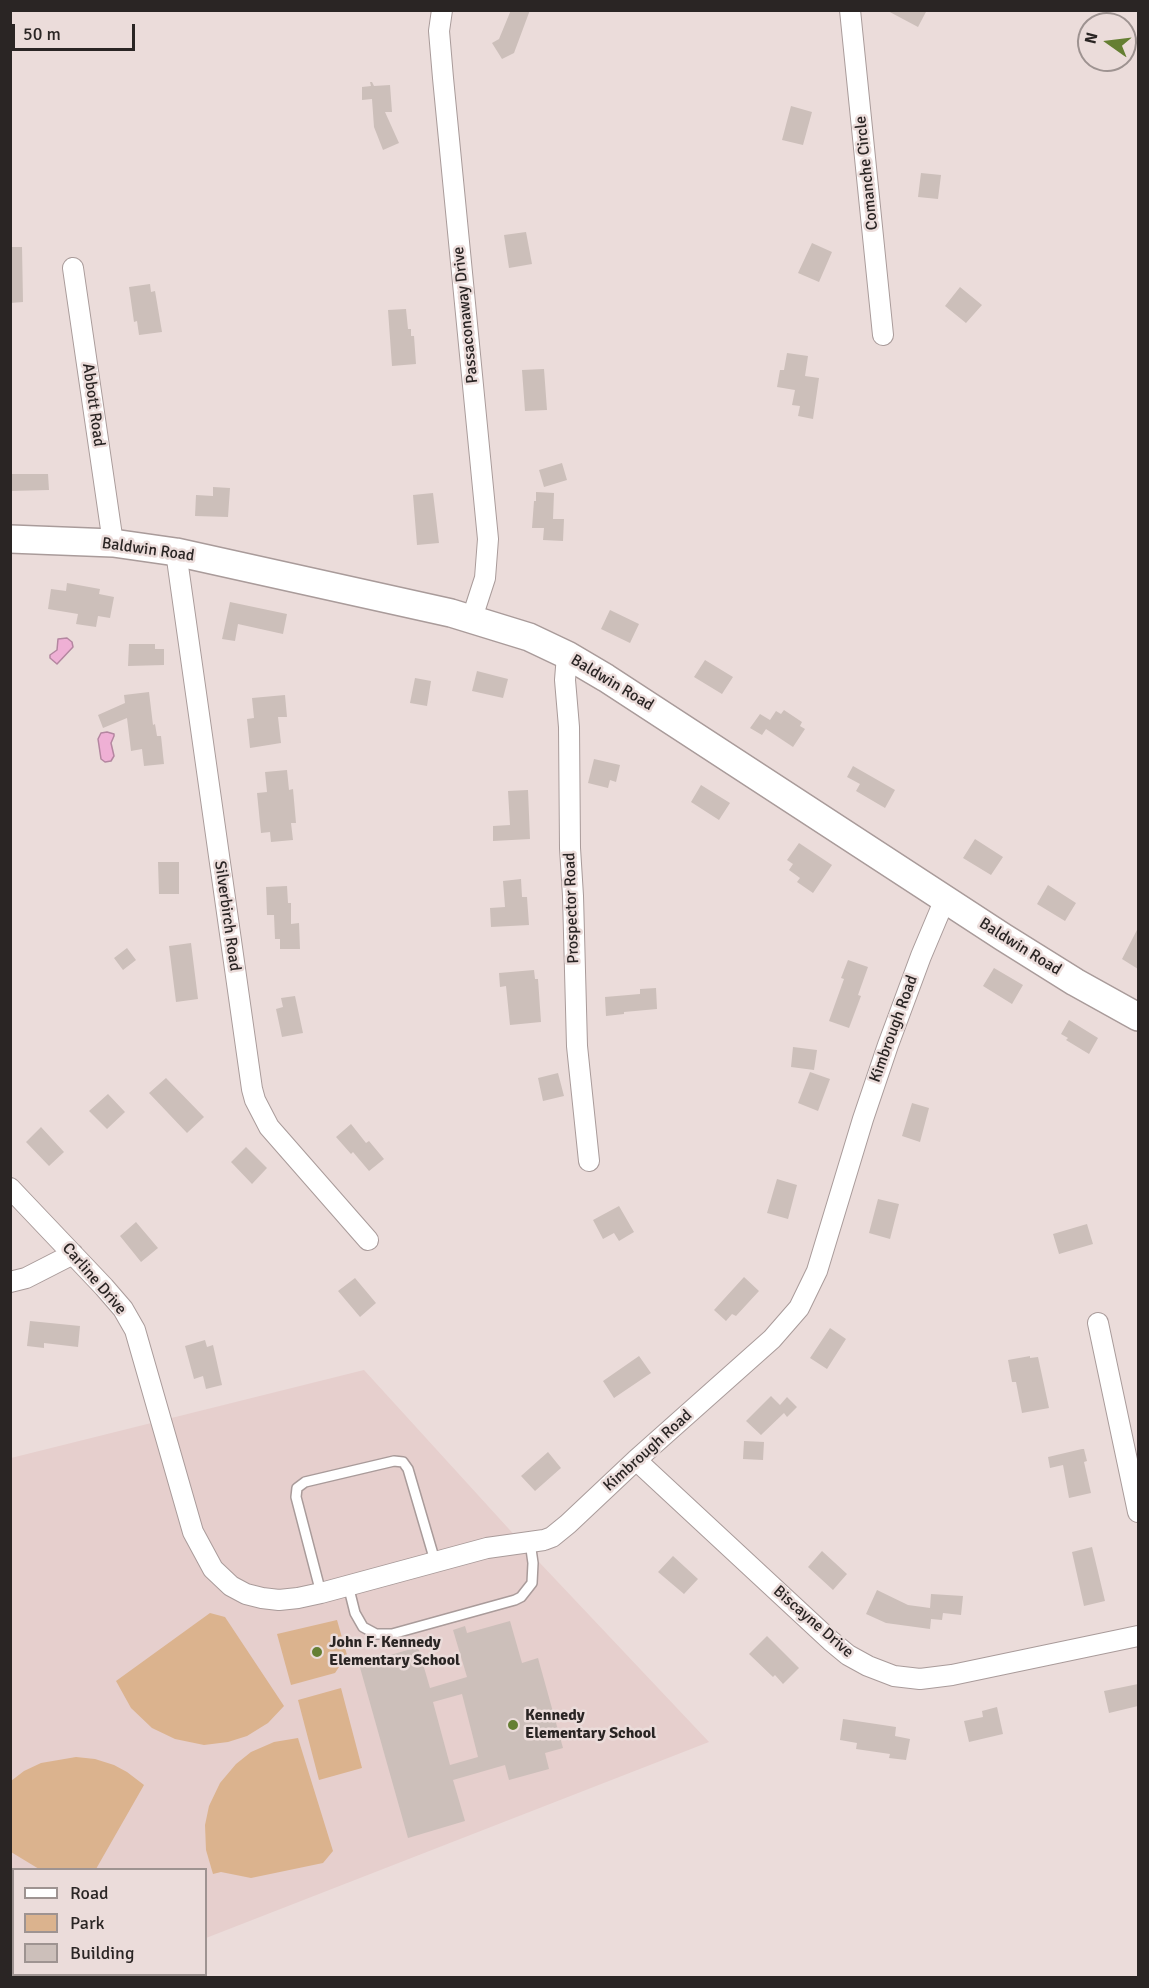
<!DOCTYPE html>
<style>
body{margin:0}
#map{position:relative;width:1149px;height:1988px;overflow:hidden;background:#ebdcda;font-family:Signika,sans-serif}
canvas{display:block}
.frame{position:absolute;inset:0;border:12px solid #2a2524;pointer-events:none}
.legend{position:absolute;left:12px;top:1868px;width:195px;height:108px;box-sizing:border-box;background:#ebdcda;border:2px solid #9e9391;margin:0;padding:8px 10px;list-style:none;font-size:18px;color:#2a2524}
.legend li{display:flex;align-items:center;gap:12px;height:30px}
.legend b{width:30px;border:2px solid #9e9391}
.north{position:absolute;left:1077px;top:12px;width:60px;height:60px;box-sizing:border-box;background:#ebdcda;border:2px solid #9e9391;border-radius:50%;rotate:284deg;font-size:16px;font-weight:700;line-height:24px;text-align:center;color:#2a2524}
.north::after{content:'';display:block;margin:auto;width:21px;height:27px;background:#657f33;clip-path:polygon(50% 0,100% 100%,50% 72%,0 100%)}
.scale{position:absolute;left:12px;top:24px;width:123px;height:27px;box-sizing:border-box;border:3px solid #2a2524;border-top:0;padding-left:8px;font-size:18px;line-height:21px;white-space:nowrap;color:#2a2524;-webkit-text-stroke:4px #ebdcda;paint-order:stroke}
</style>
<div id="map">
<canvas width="1149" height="1988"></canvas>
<div class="frame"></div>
<ul class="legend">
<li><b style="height:8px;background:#fff"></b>Road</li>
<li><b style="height:16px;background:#dbb38e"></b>Park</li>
<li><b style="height:16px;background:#ccbfba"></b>Building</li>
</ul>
<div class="north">N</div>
<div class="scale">50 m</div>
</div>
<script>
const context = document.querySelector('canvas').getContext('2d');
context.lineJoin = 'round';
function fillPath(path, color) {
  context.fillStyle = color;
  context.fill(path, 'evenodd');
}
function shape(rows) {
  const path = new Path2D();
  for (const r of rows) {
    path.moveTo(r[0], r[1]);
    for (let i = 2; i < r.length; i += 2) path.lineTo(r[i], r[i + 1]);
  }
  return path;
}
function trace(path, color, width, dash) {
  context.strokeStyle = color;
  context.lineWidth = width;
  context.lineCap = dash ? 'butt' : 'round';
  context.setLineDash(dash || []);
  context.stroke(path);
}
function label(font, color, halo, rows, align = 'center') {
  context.font = font + ' Signika,sans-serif';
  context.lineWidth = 5;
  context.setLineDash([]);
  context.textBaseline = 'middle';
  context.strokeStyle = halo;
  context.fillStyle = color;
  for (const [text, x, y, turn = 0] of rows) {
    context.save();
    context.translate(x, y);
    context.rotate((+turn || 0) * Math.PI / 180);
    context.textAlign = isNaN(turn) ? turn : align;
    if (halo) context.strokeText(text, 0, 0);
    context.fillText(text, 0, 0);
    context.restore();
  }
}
fillPath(shape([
 [364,1370,539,1562,709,1742,206,1938,206,1870,14,1870,14,1974,112,1975,105,1978,11,1978,11,1458]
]), '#e6cfcd');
fillPath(shape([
 [210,1613,225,1617,284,1706,268,1723,247,1736,228,1742,204,1745,175,1739,152,1728,131,1708,116,1681],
 [337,1620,347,1655,335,1673,291,1685,277,1634],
 [341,1688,362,1768,319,1780,298,1700],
 [298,1738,333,1851,323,1863,251,1878,221,1872,213,1874,206,1850,205,1825,209,1806,220,1783,236,1764,251,1752,274,1742],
 [76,1757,95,1759,114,1765,127,1772,144,1785,96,1869,39,1869,11,1852,11,1781,24,1771,41,1763]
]), '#dbb38e');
const water = shape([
 [67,638,72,642,73,647,57,664,50,658,50,655,57,650,58,639,67,638],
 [107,732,114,734,114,736,111,743,114,756,111,761,105,762,101,759,98,739,101,733,107,732]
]);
fillPath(water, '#efb0d5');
trace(water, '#b486a0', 1.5);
fillPath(shape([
 [511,10,530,10,514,53,502,59,492,43,499,39],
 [886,10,927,10,918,27],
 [370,82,372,82,374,86,390,85,392,112,385,112,399,143,383,150,374,127,372,99,362,100,362,87,371,86],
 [791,106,812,112,803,145,782,140],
 [921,173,941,175,938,199,918,197],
 [526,232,532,264,509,268,504,235],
 [812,243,832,252,819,282,798,273],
 [10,247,22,247,23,302,10,303],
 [150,284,151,292,155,291,162,332,139,335,137,321,134,322,129,287],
 [960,287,982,305,966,323,945,306],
 [406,309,408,329,411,329,411,336,414,336,416,364,392,366,388,310],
 [787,353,808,356,805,376,819,378,813,419,798,416,800,406,792,405,795,390,777,387,780,370,784,370],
 [544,369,547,410,525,411,522,370],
 [562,463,567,480,544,487,539,470],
 [10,474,48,474,49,490,10,491],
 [213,487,230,488,228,517,195,516,196,495,213,496],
 [536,492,554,493,553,519,564,519,563,541,543,540,544,528,532,528,534,501,536,501],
 [433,493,439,543,417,545,413,495],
 [67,583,100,589,99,594,114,597,110,618,98,616,96,627,76,624,78,614,48,609,51,589,66,591],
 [230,602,287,614,283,634,238,624,235,641,222,639],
 [610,610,639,624,630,643,601,629],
 [129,644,155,644,155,649,164,649,164,665,128,666],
 [705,660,733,677,722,694,694,677],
 [477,671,508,679,503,698,472,691],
 [415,678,431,681,427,706,410,703],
 [149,692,153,725,155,724,157,736,161,736,164,764,144,766,142,749,131,751,127,718,103,728,98,715,125,703,124,695],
 [285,695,287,717,278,717,281,743,250,748,247,719,254,718,252,698],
 [784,710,802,722,800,726,805,729,793,747,766,729,762,735,750,728,760,714,770,720,776,711,781,714],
 [594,759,620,765,616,782,610,780,608,788,588,783],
 [853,766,895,790,885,808,856,791,860,784,847,777],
 [287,770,289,790,293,789,296,823,291,823,293,840,271,842,270,832,261,833,257,793,267,792,265,772],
 [701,785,730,803,719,820,691,802],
 [528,790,530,839,493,841,493,826,510,825,508,791],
 [975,839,1003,857,991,875,963,858],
 [799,843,832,865,813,893,797,882,800,878,789,870,793,864,787,860],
 [158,862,179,862,179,894,159,894],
 [521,879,522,897,527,897,529,925,491,927,490,908,505,907,503,881],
 [1048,885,1076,903,1065,921,1037,904],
 [287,886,288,903,291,903,291,924,299,923,300,949,280,949,280,939,275,939,274,915,267,915,266,887],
 [1138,928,1138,969,1122,959],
 [191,943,198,999,176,1002,169,946],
 [127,948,136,960,123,970,114,958],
 [848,960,868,967,858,995,861,996,849,1028,829,1021,844,979,841,978],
 [994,968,1023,985,1012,1004,983,986],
 [534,970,535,979,538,979,541,1022,510,1025,506,986,500,987,499,973],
 [656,988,657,1009,624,1012,624,1014,606,1016,605,997,640,994,640,989],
 [295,996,303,1033,282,1037,276,1009,283,1007,281,998],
 [1069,1020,1098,1038,1089,1054,1066,1040,1068,1038,1061,1034],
 [793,1047,817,1050,814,1070,791,1067],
 [810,1072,830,1079,818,1111,798,1103],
 [558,1073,564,1096,543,1101,538,1078],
 [166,1078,204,1117,187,1133,149,1093],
 [108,1094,125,1112,107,1129,89,1111],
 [912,1103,929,1108,920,1142,902,1136],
 [351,1124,366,1143,369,1141,384,1159,369,1171,353,1152,351,1154,336,1137],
 [41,1127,64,1152,49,1166,26,1142],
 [246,1147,267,1168,252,1184,231,1162],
 [777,1179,797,1185,788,1219,767,1213],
 [878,1199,899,1204,890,1239,869,1233],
 [619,1206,634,1232,619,1241,614,1233,603,1239,593,1220],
 [136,1222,158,1248,141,1262,120,1236],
 [1087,1224,1093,1244,1059,1254,1053,1234],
 [744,1277,759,1291,736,1316,732,1314,726,1321,714,1310],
 [355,1278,376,1303,360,1317,338,1291],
 [30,1321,80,1326,78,1347,44,1343,44,1348,27,1346],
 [830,1328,846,1339,827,1369,810,1358],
 [205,1340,207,1347,213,1345,222,1385,206,1389,203,1376,194,1379,185,1346],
 [639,1356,651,1373,614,1398,603,1381],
 [1030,1356,1030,1358,1038,1357,1049,1408,1022,1413,1016,1382,1012,1382,1008,1360],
 [771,1396,780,1405,787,1397,797,1407,787,1417,784,1413,761,1435,746,1421],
 [744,1441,764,1442,763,1460,743,1459],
 [1082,1449,1084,1449,1087,1461,1084,1462,1091,1493,1069,1498,1063,1465,1050,1468,1048,1457],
 [548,1452,561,1468,535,1491,521,1476],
 [1092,1547,1105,1601,1084,1606,1072,1552],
 [822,1551,847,1574,833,1590,808,1567],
 [673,1556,698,1579,684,1594,658,1572],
 [877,1590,908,1605,930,1608,931,1594,963,1596,961,1615,943,1613,942,1620,931,1619,930,1629,886,1623,866,1614],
 [510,1621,522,1663,538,1658,563,1748,545,1753,549,1769,509,1780,505,1765,453,1780,465,1821,408,1838,359,1664,418,1647,430,1688,467,1677,453,1630,465,1626,467,1633],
 [462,1694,478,1757,450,1765,433,1702],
 [767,1636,799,1668,783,1684,775,1675,773,1677,749,1654],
 [1138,1684,1138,1706,1109,1713,1104,1691],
 [997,1707,1003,1734,969,1742,964,1721,983,1717,982,1711],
 [843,1719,896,1727,895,1736,910,1739,906,1760,889,1758,890,1754,856,1749,857,1743,840,1740]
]), '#ccbfba');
const lane = shape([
 [348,1585,355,1613,363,1627,376,1634,392,1634,515,1600,521,1597,532,1583,533,1563,530,1542],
 [321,1593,296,1497,297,1488,305,1482,394,1461,403,1462,408,1469,435,1561]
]);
const street = shape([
 [442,10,439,31,443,78,488,539,485,578,472,618],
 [850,10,883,335],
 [73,268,113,543],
 [176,552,252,1089,255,1100,269,1127,368,1240],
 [567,655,565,680,569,727,570,848,573,896,577,1046,589,1161],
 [10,1188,104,1287,123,1309,135,1330,193,1532,213,1569,231,1586,246,1594,262,1598,279,1600,298,1598,321,1593,487,1548,544,1540,552,1537,568,1524,636,1460,772,1339,799,1308,817,1271,863,1119,888,1045,921,956,945,899],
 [10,1282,26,1278,73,1254],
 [1098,1323,1138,1512],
 [636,1460,831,1641,848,1655,868,1666,894,1676,920,1679,952,1675,1138,1636]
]);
const secondary = shape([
 [10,539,113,543,176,552,451,613,529,637,567,655,606,678,1003,937,1075,982,1138,1017]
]);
trace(lane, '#a99b9a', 12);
trace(street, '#a99b9a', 22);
trace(secondary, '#a99b9a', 30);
trace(lane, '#fff', 9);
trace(street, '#fff', 20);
trace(secondary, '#fff', 27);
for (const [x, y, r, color] of [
 [317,1652,6,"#657f33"],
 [513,1725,6,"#657f33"]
]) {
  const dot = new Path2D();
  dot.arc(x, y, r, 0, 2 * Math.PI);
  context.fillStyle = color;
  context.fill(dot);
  trace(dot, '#ebdcda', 2);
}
label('16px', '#2a2524', '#ebdcda', [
 ["Comanche Circle",867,173,-96],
 ["Passaconaway Drive",466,315,-96],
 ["Abbott Road",93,405,82],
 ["Baldwin Road",148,550,8],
 ["Baldwin Road",612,683,31],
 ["Prospector Road",572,908,-92],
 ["Silverbirch Road",227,916,82],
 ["Baldwin Road",1020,947,32],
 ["Kimbrough Road",894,1029,-70],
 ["Carline Drive",94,1279,49],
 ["Kimbrough Road",648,1451,-42],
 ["Biscayne Drive",813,1622,41]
]);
label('bold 16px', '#2a2524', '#ebdcda', [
 ["John F. Kennedy",329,1643],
 ["Elementary School",329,1661],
 ["Kennedy",525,1716],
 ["Elementary School",525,1734]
], 'left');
</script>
